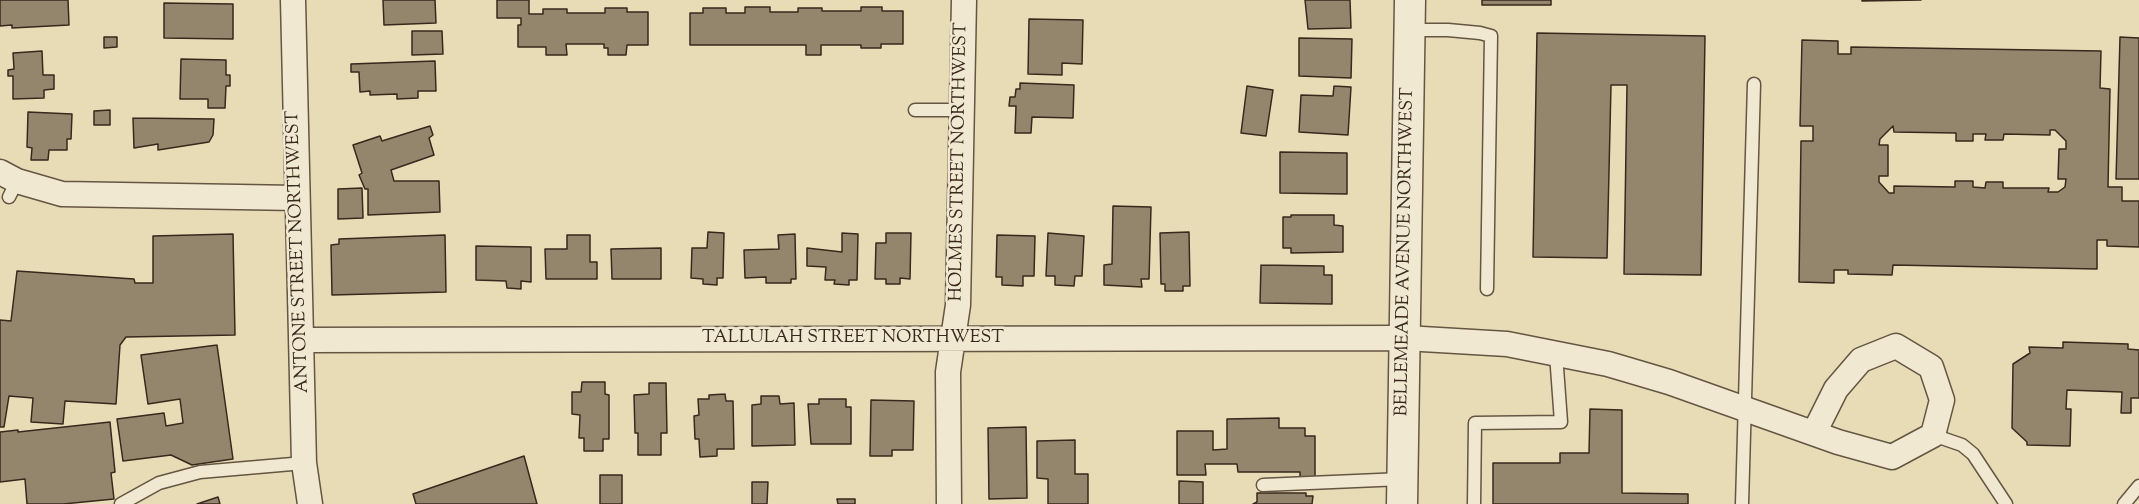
<!DOCTYPE html>
<style>
body{margin:0}
canvas{display:block;background:#e8dcb6}
</style>
<canvas width="2139" height="504"></canvas>
<script>
const context = document.querySelector('canvas').getContext('2d');
context.lineJoin = 'round';
function fillPath(path, color) {
  context.fillStyle = color;
  context.fill(path, 'evenodd');
}
function shape(rows) {
  const path = new Path2D();
  for (const r of rows) {
    path.moveTo(r[0], r[1]);
    for (let i = 2; i < r.length; i += 2) path.lineTo(r[i], r[i + 1]);
  }
  return path;
}
function trace(path, color, width, dash) {
  context.strokeStyle = color;
  context.lineWidth = width;
  context.lineCap = dash ? 'butt' : 'round';
  context.setLineDash(dash || []);
  context.stroke(path);
}
function label(font, color, halo, rows, align = 'center') {
  context.font = font + ' "Sorts Mill Goudy",serif';
  context.lineWidth = 5;
  context.setLineDash([]);
  context.textBaseline = 'middle';
  context.strokeStyle = halo;
  context.fillStyle = color;
  for (const [text, x, y, turn = 0] of rows) {
    context.save();
    context.translate(x, y);
    context.rotate((+turn || 0) * Math.PI / 180);
    context.textAlign = isNaN(turn) ? turn : align;
    if (halo) context.strokeText(text, 0, 0);
    context.fillText(text, 0, 0);
    context.restore();
  }
}
const building = shape([
 [0,0,68,0,69,25,12,28,12,25,0,26,0,0],
 [383,0,435,0,436,23,384,25,383,0],
 [497,0,529,0,529,14,543,14,543,9,567,9,567,13,605,13,605,8,627,8,627,12,648,12,648,45,627,45,626,55,608,55,608,48,604,48,604,44,566,44,567,55,546,55,546,47,518,47,518,25,521,25,521,18,497,18,497,0],
 [1305,0,1350,0,1351,28,1308,29,1305,0],
 [1482,0,1551,0,1551,5,1482,5,1482,0],
 [1862,0,1921,0,1862,1,1862,0],
 [164,3,233,4,233,39,164,38,164,3],
 [745,7,770,7,770,12,798,12,798,8,822,8,822,11,861,11,861,7,882,7,882,11,903,11,903,44,881,44,881,48,861,48,861,45,821,45,821,55,806,55,806,45,690,45,690,13,703,13,703,8,726,8,726,13,745,13,745,7],
 [1029,19,1083,20,1082,64,1062,63,1062,75,1028,74,1029,19],
 [412,31,442,31,443,54,412,55,412,31],
 [1537,33,1705,36,1701,275,1624,274,1627,85,1611,85,1607,258,1533,257,1537,33],
 [104,37,117,37,117,47,104,48,104,37],
 [2120,37,2139,38,2139,179,2116,179,2120,37],
 [1299,38,1352,39,1351,78,1299,76,1299,38],
 [1802,40,1838,41,1838,54,1851,54,1851,47,2101,51,2100,88,2110,89,2108,187,2122,187,2122,201,2139,201,2139,247,2107,246,2107,240,2097,240,2097,269,1893,265,1892,275,1848,274,1848,270,1834,270,1834,283,1799,282,1801,141,1813,141,1813,126,1800,126,1802,40],
 [1893,126,1894,132,1956,133,1956,141,1973,141,1973,134,1986,134,1985,140,2003,140,2004,134,2050,135,2050,130,2055,130,2066,141,2066,149,2059,149,2058,179,2066,179,2065,187,2058,192,2048,192,2049,188,2003,188,2003,182,1986,182,1985,188,1973,187,1973,181,1955,181,1955,187,1894,186,1894,193,1889,193,1879,182,1879,176,1888,176,1888,145,1879,145,1880,139,1893,126],
 [42,51,43,75,54,75,54,89,44,90,44,98,13,99,13,76,8,76,8,70,14,69,13,53,42,51],
 [181,59,226,60,226,75,230,75,230,86,226,86,225,108,208,108,208,99,180,99,181,59],
 [435,61,436,91,418,91,418,98,397,99,397,94,370,95,370,91,360,92,359,72,351,72,351,64,435,61],
 [1020,83,1074,85,1073,118,1032,117,1031,133,1015,133,1016,106,1009,106,1010,97,1015,97,1016,89,1020,89,1020,83],
 [1247,86,1273,90,1266,136,1241,133,1247,86],
 [1334,86,1351,87,1348,135,1299,132,1301,95,1333,96,1334,86],
 [110,110,110,125,94,125,94,111,110,110],
 [28,112,72,114,71,139,67,139,67,150,49,150,48,160,31,160,32,148,27,147,28,112],
 [133,118,214,119,213,135,209,142,158,150,158,144,134,148,133,118],
 [430,126,433,135,429,138,434,155,391,170,394,181,439,181,440,212,368,215,368,189,365,189,359,175,362,173,353,145,380,136,382,141,430,126],
 [1280,152,1347,153,1347,194,1280,193,1280,152],
 [362,188,363,218,338,219,338,189,362,188],
 [1113,206,1151,207,1149,279,1141,279,1142,287,1104,285,1104,265,1112,264,1113,206],
 [1291,215,1334,215,1334,225,1343,226,1343,252,1291,253,1291,248,1283,248,1283,217,1291,217,1291,215],
 [708,232,724,233,723,278,717,278,717,285,703,284,703,279,691,278,692,248,707,248,708,232],
 [1189,232,1190,286,1183,286,1183,291,1165,291,1165,284,1161,284,1160,233,1189,232],
 [842,233,858,234,857,280,849,280,849,285,834,284,835,280,825,280,826,267,807,266,807,248,842,252,842,233],
 [886,233,911,233,910,279,900,278,900,284,886,284,886,279,875,279,876,243,886,243,886,233],
 [1048,233,1084,236,1082,276,1075,276,1074,286,1055,285,1055,276,1046,276,1048,233],
 [233,234,235,335,126,337,120,345,116,404,65,401,63,424,31,422,33,398,9,396,4,427,0,427,0,320,11,321,17,271,134,279,135,283,153,283,153,236,233,234],
 [795,234,796,279,791,279,791,283,766,283,766,277,745,278,744,250,779,249,778,235,795,234],
 [445,235,446,292,332,295,331,245,339,244,339,239,445,235],
 [567,235,590,235,590,262,597,262,597,279,546,279,545,249,567,249,567,235],
 [997,235,1035,236,1034,276,1023,276,1023,286,1002,285,1002,277,996,277,997,235],
 [476,246,531,247,531,282,521,281,521,289,507,288,506,281,476,280,476,246],
 [661,248,661,279,612,279,611,249,661,248],
 [1261,265,1324,266,1324,275,1332,275,1332,304,1260,303,1261,265],
 [2063,342,2128,344,2128,349,2139,350,2139,398,2131,398,2131,413,2121,413,2122,392,2067,390,2066,409,2071,409,2070,446,2027,445,2027,442,2012,428,2013,364,2030,353,2029,347,2063,348,2063,342],
 [217,345,233,459,192,465,171,455,123,461,117,419,164,413,166,426,183,423,180,399,148,404,141,355,217,345],
 [582,382,605,382,605,394,609,395,609,439,603,439,603,451,584,451,584,438,579,438,580,415,572,414,572,392,581,392,582,382],
 [649,383,666,383,667,433,661,433,661,455,638,455,638,433,635,433,634,395,649,394,649,383],
 [725,394,726,401,733,401,734,449,717,449,717,456,700,457,699,439,695,439,694,416,699,415,698,399,709,399,709,395,725,394],
 [761,396,779,396,780,404,794,403,795,445,752,446,752,405,761,404,761,396],
 [819,399,846,399,846,407,851,407,851,444,811,444,808,404,819,404,819,399],
 [871,400,914,401,913,450,892,450,892,456,870,456,871,400],
 [1590,409,1622,410,1622,493,1688,494,1688,504,1493,504,1493,463,1560,463,1560,453,1589,453,1590,409],
 [1279,418,1279,428,1305,428,1305,436,1315,436,1315,480,1300,480,1300,472,1238,472,1237,464,1205,464,1206,475,1177,475,1177,431,1213,431,1213,450,1227,449,1227,419,1279,418],
 [110,422,115,472,111,473,114,499,63,504,27,504,25,479,0,482,0,432,18,430,18,432,110,422],
 [1026,427,1027,498,989,499,988,428,1026,427],
 [1075,440,1075,474,1088,474,1088,504,1048,504,1048,479,1037,478,1037,441,1075,440],
 [524,456,537,504,416,504,413,494,524,456],
 [600,475,622,475,622,504,600,504,600,475],
 [1179,481,1203,482,1203,504,1179,504,1179,481],
 [752,482,768,482,767,504,752,504,752,482],
 [1257,493,1306,493,1306,496,1313,496,1312,504,1253,504,1257,502,1257,493],
 [218,497,220,504,197,504,218,497],
 [837,499,855,499,855,504,838,504,837,499]
]);
fillPath(building, '#94866d');
trace(building, '#39281d', 1.5);
const service = shape([
 [1410,30,1448,30,1480,33,1491,36,1487,289],
 [915,110,962,110],
 [9,197,17,181],
 [1933,435,1962,445,1973,454,2006,504],
 [1263,485,1402,479],
 [121,504,159,483,200,472,304,463],
 [1474,504,1475,423,1561,422,1556,354],
 [1742,504,1754,84],
 [2124,504,2139,486]
]);
const minor = shape([
 [293,0,304,463,310,504],
 [0,172,17,181,62,194,297,198],
 [302,340,1405,338,1507,344,1608,364,1669,382,1838,442,1892,457,1933,435,1942,400,1931,367,1896,346,1861,360,1836,389,1814,433],
 [949,504,948,372,958,305,964,0]
]);
const tertiary = shape([
 [1402,504,1410,0]
]);
trace(service, '#655543', 15);
trace(minor, '#655543', 27);
trace(tertiary, '#655543', 33);
trace(service, '#f0e8d0', 12);
trace(minor, '#f0e8d0', 24);
trace(tertiary, '#f0e8d0', 30);
label('18px', '#39281d', '#f0e8d0', [
 ["HOLMES STREET NORTHWEST",960,162,-89],
 ["ANTONE STREET NORTHWEST",299,252,-92],
 ["BELLEMEADE AVENUE NORTHWEST",1406,252,-89],
 ["TALLULAH STREET NORTHWEST",853,339]
]);
</script>
